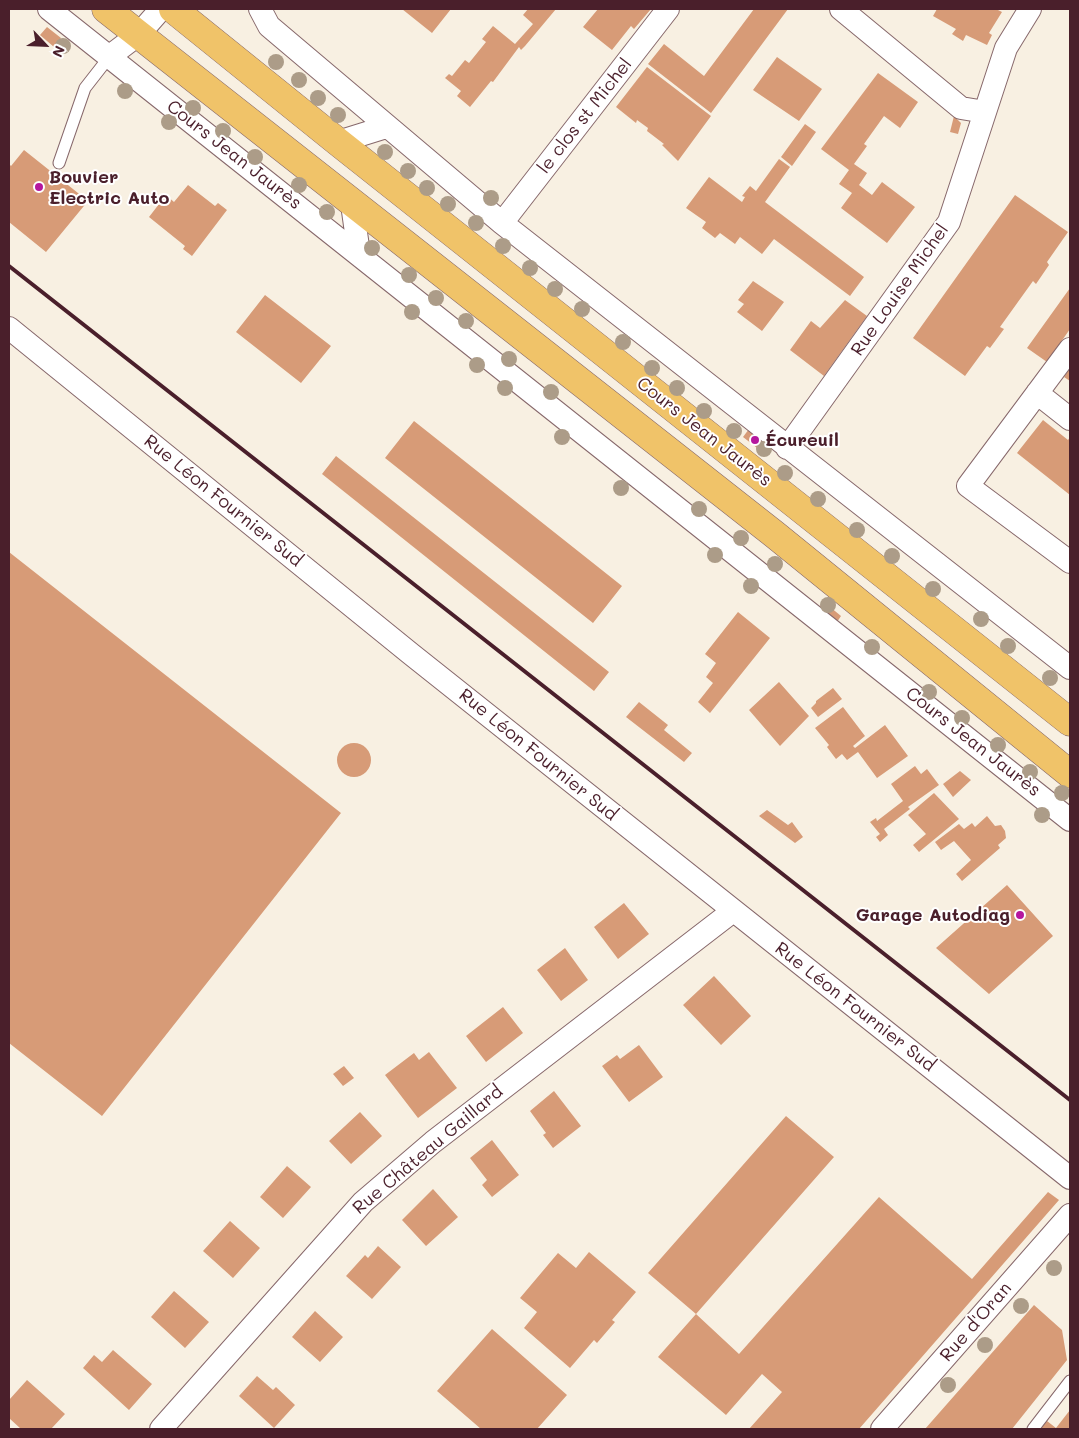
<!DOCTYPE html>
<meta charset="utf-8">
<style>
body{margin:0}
#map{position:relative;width:1079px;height:1438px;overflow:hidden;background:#f8f0e2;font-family:Mali,sans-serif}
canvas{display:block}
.frame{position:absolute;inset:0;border:10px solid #4a1f2b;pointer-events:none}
.north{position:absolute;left:20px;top:20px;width:50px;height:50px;-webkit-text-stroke:4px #fff;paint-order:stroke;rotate:115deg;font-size:14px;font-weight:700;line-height:20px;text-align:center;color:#4a1f2b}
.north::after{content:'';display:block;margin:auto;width:18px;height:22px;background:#4a1f2b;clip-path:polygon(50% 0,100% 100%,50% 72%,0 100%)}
</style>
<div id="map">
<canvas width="1079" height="1438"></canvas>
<div class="frame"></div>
<div class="north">N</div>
</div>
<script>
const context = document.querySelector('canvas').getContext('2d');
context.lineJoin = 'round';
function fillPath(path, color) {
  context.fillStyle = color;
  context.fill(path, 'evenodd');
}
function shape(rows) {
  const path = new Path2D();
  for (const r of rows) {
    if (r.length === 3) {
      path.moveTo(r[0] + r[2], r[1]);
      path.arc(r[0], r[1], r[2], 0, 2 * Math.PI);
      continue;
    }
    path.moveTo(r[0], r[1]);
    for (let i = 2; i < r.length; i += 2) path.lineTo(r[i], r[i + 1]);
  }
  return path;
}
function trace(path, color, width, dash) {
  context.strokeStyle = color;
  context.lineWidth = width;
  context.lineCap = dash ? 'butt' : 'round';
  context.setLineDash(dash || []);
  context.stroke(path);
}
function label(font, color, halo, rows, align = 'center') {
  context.font = font + ' Mali,sans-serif';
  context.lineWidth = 4;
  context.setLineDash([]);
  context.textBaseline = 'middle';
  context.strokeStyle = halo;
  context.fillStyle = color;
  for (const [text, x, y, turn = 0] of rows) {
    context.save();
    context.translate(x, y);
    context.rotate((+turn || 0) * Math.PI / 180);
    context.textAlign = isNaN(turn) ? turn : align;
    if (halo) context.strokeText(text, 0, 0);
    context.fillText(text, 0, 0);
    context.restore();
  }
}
fillPath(shape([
 [402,9,451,9,432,33],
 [528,9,556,9,525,46,521,50,519,47,493,82,491,81,470,107,457,96,461,91,445,78,449,74,452,76,465,60,469,63,486,42,482,39,493,26,515,44,533,24,523,15],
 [598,9,651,9,634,29,631,26,612,50,583,27],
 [754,9,788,9,711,113,648,64,664,44,704,76],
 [937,9,996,9,1002,12,989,33,992,35,987,45,966,35,963,41,952,34,956,29,933,16],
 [47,27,61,38,54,47,40,35],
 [777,57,822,89,799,121,753,90],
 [647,67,711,116,678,161,662,145,664,144,647,131,648,128,637,120,636,123,616,107],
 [878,73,918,102,900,128,884,116,864,144,867,146,854,164,867,173,859,185,872,195,882,182,915,207,887,243,841,208,852,193,839,184,849,170,821,149],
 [954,116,961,123,958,134,950,132],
 [805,124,816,132,792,166,781,157],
 [24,150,88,201,46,252,9,222,9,164,11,166],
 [779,159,790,167,765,202,864,277,850,296,774,239,762,254,740,237,735,244,720,233,715,238,702,228,706,222,686,208,709,177,742,202,745,197,742,196,750,186,756,191],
 [188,185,215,206,218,203,227,210,192,256,183,249,185,246,149,217,166,195,174,202],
 [1015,195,1068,232,1047,262,1049,265,1036,284,1033,281,1000,327,1004,329,990,348,987,346,965,376,913,338],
 [753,281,784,302,762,331,737,312,744,304,738,300],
 [1070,288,1070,329,1047,362,1027,348],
 [265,295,331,346,301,383,236,332],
 [845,300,867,316,824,376,790,350,811,321,820,328],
 [1070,368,1070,381,1064,377],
 [1043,420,1068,440,1070,437,1070,495,1017,453],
 [414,421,622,586,593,623,385,458],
 [749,429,768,443,761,451,743,437],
 [336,456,609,672,594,691,322,474],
 [9,552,341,813,102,1116,9,1043],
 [824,602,841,616,837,622,819,608],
 [738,612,770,638,710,713,698,702,713,683,706,677,716,663,705,654],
 [779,682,809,716,780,746,749,710],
 [833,688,842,699,818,717,811,708,816,703,816,701],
 [639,702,668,725,664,730,692,753,684,762,626,717],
 [843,707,865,736,853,746,855,748,885,725,908,756,877,778,858,752,847,760,842,754,836,759,827,747,829,745,815,728],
 [354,760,17],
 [915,766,921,774,927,769,939,785,908,807,910,809,884,829,888,835,880,842,876,837,880,834,870,822,876,818,877,821,903,801,891,784],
 [960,771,971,780,953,797,943,784],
 [934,793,959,819,919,852,913,845,926,834,908,815],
 [767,810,788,825,792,822,803,837,795,843,759,816],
 [987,816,995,826,1001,825,1005,831,1006,838,998,845,1000,848,962,881,956,874,971,860,954,841,941,850,935,842,959,824,964,829,972,823,975,827],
 [1007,885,1053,936,989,994,936,948],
 [624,903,649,934,618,959,594,927],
 [565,948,588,980,561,1001,537,970],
 [714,976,751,1016,721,1045,683,1005],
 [503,1007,523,1033,486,1062,466,1036],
 [639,1045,663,1077,629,1102,602,1066,617,1055,620,1059],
 [429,1052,457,1088,418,1118,385,1075,414,1053,419,1060],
 [344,1066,354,1078,343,1086,333,1074],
 [554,1091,581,1126,553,1148,543,1135,546,1133,530,1111],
 [360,1112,382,1136,351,1164,329,1141],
 [786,1116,834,1157,696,1314,739,1354,879,1197,972,1279,1048,1192,1059,1200,859,1429,749,1429,782,1392,762,1374,726,1415,658,1357,696,1314,648,1273],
 [492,1140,519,1175,492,1197,482,1185,487,1180,470,1158],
 [287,1166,311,1187,283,1218,260,1197],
 [433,1189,458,1217,426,1246,402,1220],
 [230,1221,260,1248,233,1278,203,1251],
 [378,1246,401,1267,372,1299,346,1276,365,1255,368,1258],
 [589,1252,636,1292,612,1320,615,1322,597,1343,594,1340,570,1368,524,1328,537,1312,520,1298,558,1253,576,1268],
 [174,1291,209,1322,185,1348,151,1317],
 [1034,1305,1062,1330,1067,1360,1012,1429,925,1429],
 [315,1311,343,1337,320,1362,292,1337],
 [492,1329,567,1395,537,1429,481,1429,437,1391],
 [113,1350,152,1384,129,1410,83,1368,94,1355,102,1362],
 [257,1376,273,1390,276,1387,295,1405,274,1428,239,1396],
 [27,1380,65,1414,51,1429,21,1429,9,1418,9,1400],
 [1070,1410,1070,1429,1040,1429,1047,1421,1056,1428]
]), '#d79b77');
const lane = shape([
 [59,163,85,88,110,56],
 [1033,1429,1070,1381]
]);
const street = shape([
 [49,9,1070,820],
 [260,9,269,26,502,223,1070,668],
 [841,9,961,108,985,112],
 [110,56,139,34,161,9],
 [338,142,386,127],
 [352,204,359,254],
 [502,223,668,9],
 [9,328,411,654,1070,1178],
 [1070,349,968,486,1070,562],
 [1037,393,1070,419],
 [787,448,949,222,1006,48,1030,9],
 [161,1429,363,1202,433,1142,733,911],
 [882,1429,1070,1215]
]);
const primary = shape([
 [106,9,774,534,1070,774],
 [173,9,338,142,1070,722]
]);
trace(lane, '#87686b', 13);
trace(street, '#87686b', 24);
trace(primary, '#87686b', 29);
trace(lane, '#fff', 11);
trace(street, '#fff', 22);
trace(primary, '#f0c369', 28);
trace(shape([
 [9,266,1070,1100]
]), '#4a1f2b', 4);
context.fillStyle = '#ac9c88';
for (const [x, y] of [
 [63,46],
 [276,62],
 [299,80],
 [125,91],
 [318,98],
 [193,108],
 [338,115],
 [169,122],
 [223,131],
 [385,152],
 [255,157],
 [408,171],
 [299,185],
 [427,188],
 [491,198],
 [448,204],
 [327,212],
 [476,223],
 [503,246],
 [372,248],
 [530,268],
 [409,275],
 [555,289],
 [436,298],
 [582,309],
 [412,312],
 [466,321],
 [623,342],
 [509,359],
 [477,365],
 [652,368],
 [505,388],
 [677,388],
 [551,392],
 [704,411],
 [734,431],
 [562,437],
 [764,449],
 [785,473],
 [621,488],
 [818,499],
 [699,509],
 [857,530],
 [741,538],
 [715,555],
 [892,556],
 [775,564],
 [751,586],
 [933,589],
 [828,605],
 [981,619],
 [1008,646],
 [872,647],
 [1050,678],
 [929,692],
 [962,718],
 [998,745],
 [1030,772],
 [1062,793],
 [1042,815],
 [1054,1268],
 [1021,1306],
 [985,1345],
 [948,1385]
]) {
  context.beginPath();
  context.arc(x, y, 8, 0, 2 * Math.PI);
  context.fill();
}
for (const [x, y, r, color] of [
 [39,187,5,"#b5179e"],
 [755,440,5,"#b5179e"],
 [1020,915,5,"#b5179e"]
]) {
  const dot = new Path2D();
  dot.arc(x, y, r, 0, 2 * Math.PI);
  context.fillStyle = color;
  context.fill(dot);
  trace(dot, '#fff', 2);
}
label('18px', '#4a1f2b', '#fff', [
 ["le clos st Michel",585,116,-52],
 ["Cours Jean Jaurès",234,155,38],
 ["Rue Louise Michel",900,290,-55],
 ["Cours Jean Jaurès",704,432,38],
 ["Rue Léon Fournier Sud",223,501,39],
 ["Cours Jean Jaurès",973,742,38],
 ["Rue Léon Fournier Sud",538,755,39],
 ["Rue Léon Fournier Sud",855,1007,38],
 ["Rue Château Gaillard",428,1150,-40],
 ["Rue d'Oran",976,1322,-49]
]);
label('bold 18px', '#4a1f2b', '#fff', [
 ["Bouvier",49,177],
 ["Electric Auto",49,198],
 ["Écureuil",765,440],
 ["Garage Autodiag",1010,915,"right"]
], 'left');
</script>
